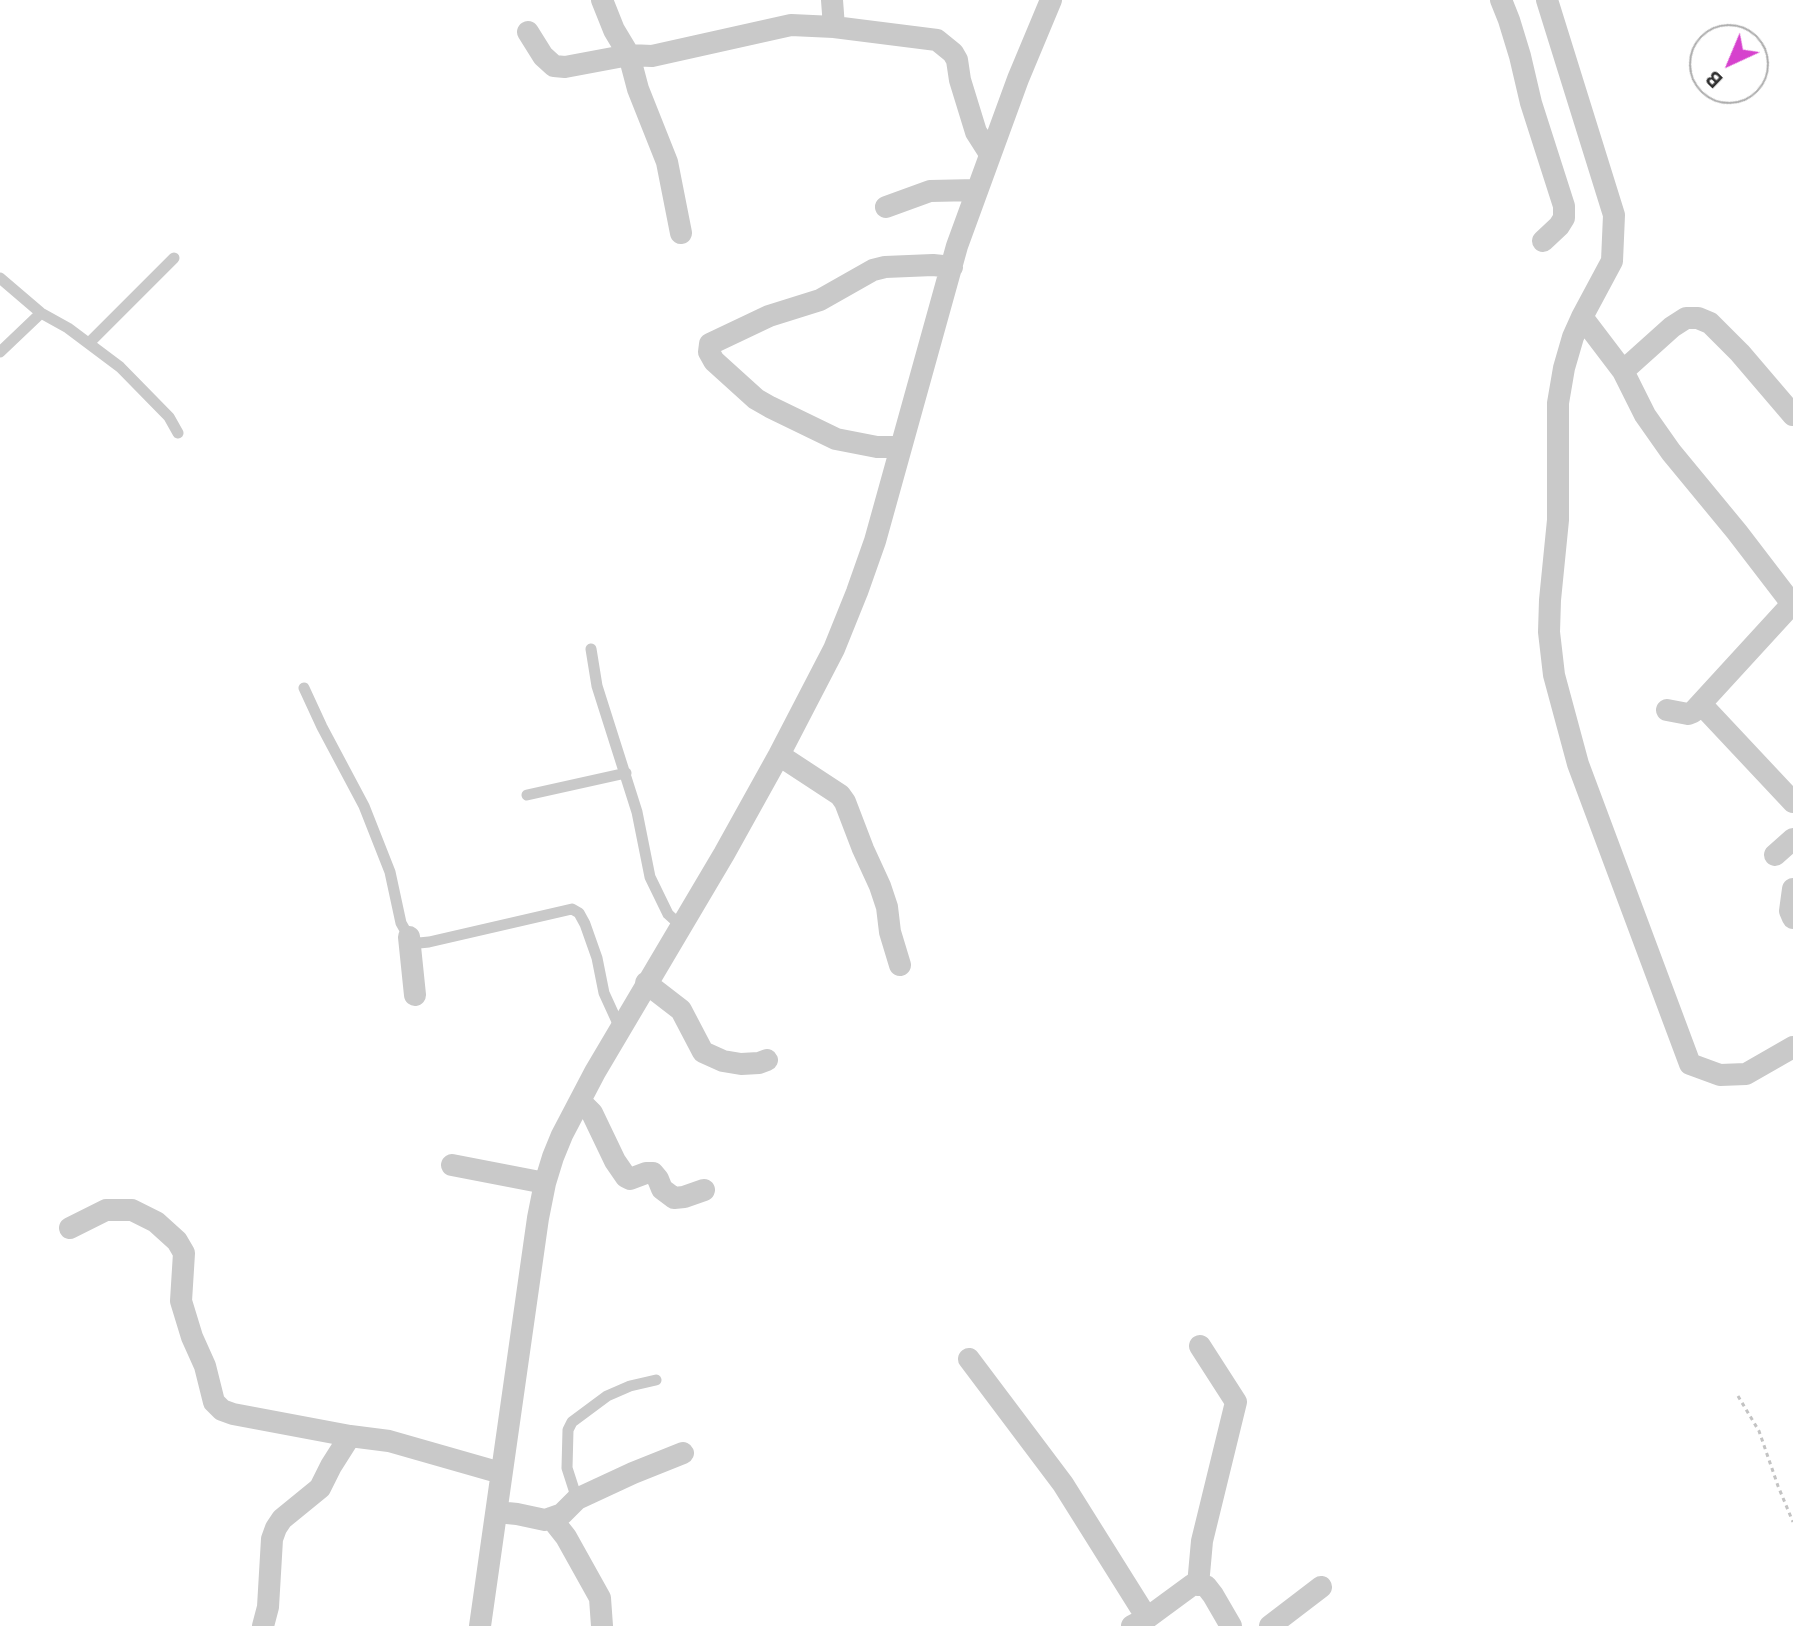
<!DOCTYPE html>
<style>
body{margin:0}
#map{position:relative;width:1793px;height:1626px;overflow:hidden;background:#fff;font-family:"Archivo Narrow",sans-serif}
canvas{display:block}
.north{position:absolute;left:1689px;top:24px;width:80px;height:80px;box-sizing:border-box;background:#fff;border:2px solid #acacac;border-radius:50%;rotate:224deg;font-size:22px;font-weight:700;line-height:32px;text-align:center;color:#2f2f2f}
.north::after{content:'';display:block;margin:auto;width:28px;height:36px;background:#d641cd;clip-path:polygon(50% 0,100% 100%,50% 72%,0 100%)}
</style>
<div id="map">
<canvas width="1793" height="1626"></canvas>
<div class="north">B</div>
</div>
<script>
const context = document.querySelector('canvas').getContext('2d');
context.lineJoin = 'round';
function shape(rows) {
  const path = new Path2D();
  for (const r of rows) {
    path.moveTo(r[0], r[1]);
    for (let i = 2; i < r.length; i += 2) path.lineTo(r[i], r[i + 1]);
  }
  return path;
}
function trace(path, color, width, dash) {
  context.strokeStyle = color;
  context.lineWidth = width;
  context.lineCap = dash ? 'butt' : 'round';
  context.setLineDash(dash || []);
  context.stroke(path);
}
trace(shape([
 [1738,1396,1759,1431,1778,1486,1793,1522]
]), '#c3c3c3', 3, [4, 4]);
trace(shape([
 [0,278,41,313,68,328,120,367,169,417,178,433],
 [89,343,174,258],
 [0,352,41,313],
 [591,649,597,686,637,812,650,877,668,914,680,925],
 [304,688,322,727,364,806,390,872,401,923,409,937,419,943,429,942,572,909,579,913,585,924,597,958,604,993,620,1028],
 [527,795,626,773],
 [577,1499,567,1468,568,1430,572,1422,607,1396,630,1386,656,1380]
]), '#c9c9c9', 11);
trace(shape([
 [602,0,614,30,629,55,638,89,667,162,681,233],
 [832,0,834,27],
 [1501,0,1509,20,1520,56,1531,103,1564,206,1564,218,1559,226,1543,241],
 [1547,0,1614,215,1612,261,1582,317,1573,337,1564,368,1558,403,1558,520,1550,600,1549,632,1554,675,1578,764,1690,1064,1720,1075,1746,1074,1793,1047],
 [528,32,543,56,554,66,565,67,629,55,652,56,791,25,834,27,937,40,953,53,957,60,960,80,976,132,990,154],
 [886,207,930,191,977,190],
 [1582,317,1623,371,1645,415,1671,452,1737,532,1793,605],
 [1623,371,1672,327,1686,318,1698,318,1710,323,1740,353,1793,415],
 [900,447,877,447,836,439,770,407,756,399,714,361,709,352,710,344,769,316,820,300,873,270,885,267,933,265,952,267],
 [1701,704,1793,802],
 [1667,710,1688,714,1693,712,1792,604],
 [779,755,840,795,845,802,863,849,880,886,887,907,890,932,900,965],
 [1775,855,1793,839],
 [1793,889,1790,911,1793,918],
 [409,937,415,995],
 [646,983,681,1010,703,1052,723,1061,741,1064,759,1063,767,1060],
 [580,1101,592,1113,615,1161,626,1177,630,1179,646,1173,653,1173,658,1179,662,1189,674,1198,684,1197,704,1190],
 [452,1165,545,1183],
 [70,1228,106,1210,132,1210,156,1222,177,1241,184,1253,181,1301,192,1337,205,1366,214,1402,222,1410,233,1414,350,1436,389,1441,501,1473],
 [969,1359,1063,1484,1147,1618],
 [497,1512,517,1514,545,1520,562,1514,577,1499,633,1473,683,1453],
 [551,1518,566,1537,600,1598,602,1626],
 [1198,1585,1202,1541,1236,1402,1200,1346],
 [263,1626,268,1607,272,1539,276,1528,282,1519,320,1488,331,1466,350,1436],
 [480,1626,538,1218,545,1183,553,1157,562,1135,595,1072,724,854,779,755,834,649,857,592,875,541,957,246,1018,79,1051,0],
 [1132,1626,1147,1618,1192,1585,1199,1584,1206,1586,1213,1595,1231,1626],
 [1270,1626,1321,1587]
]), '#c9c9c9', 22);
</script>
